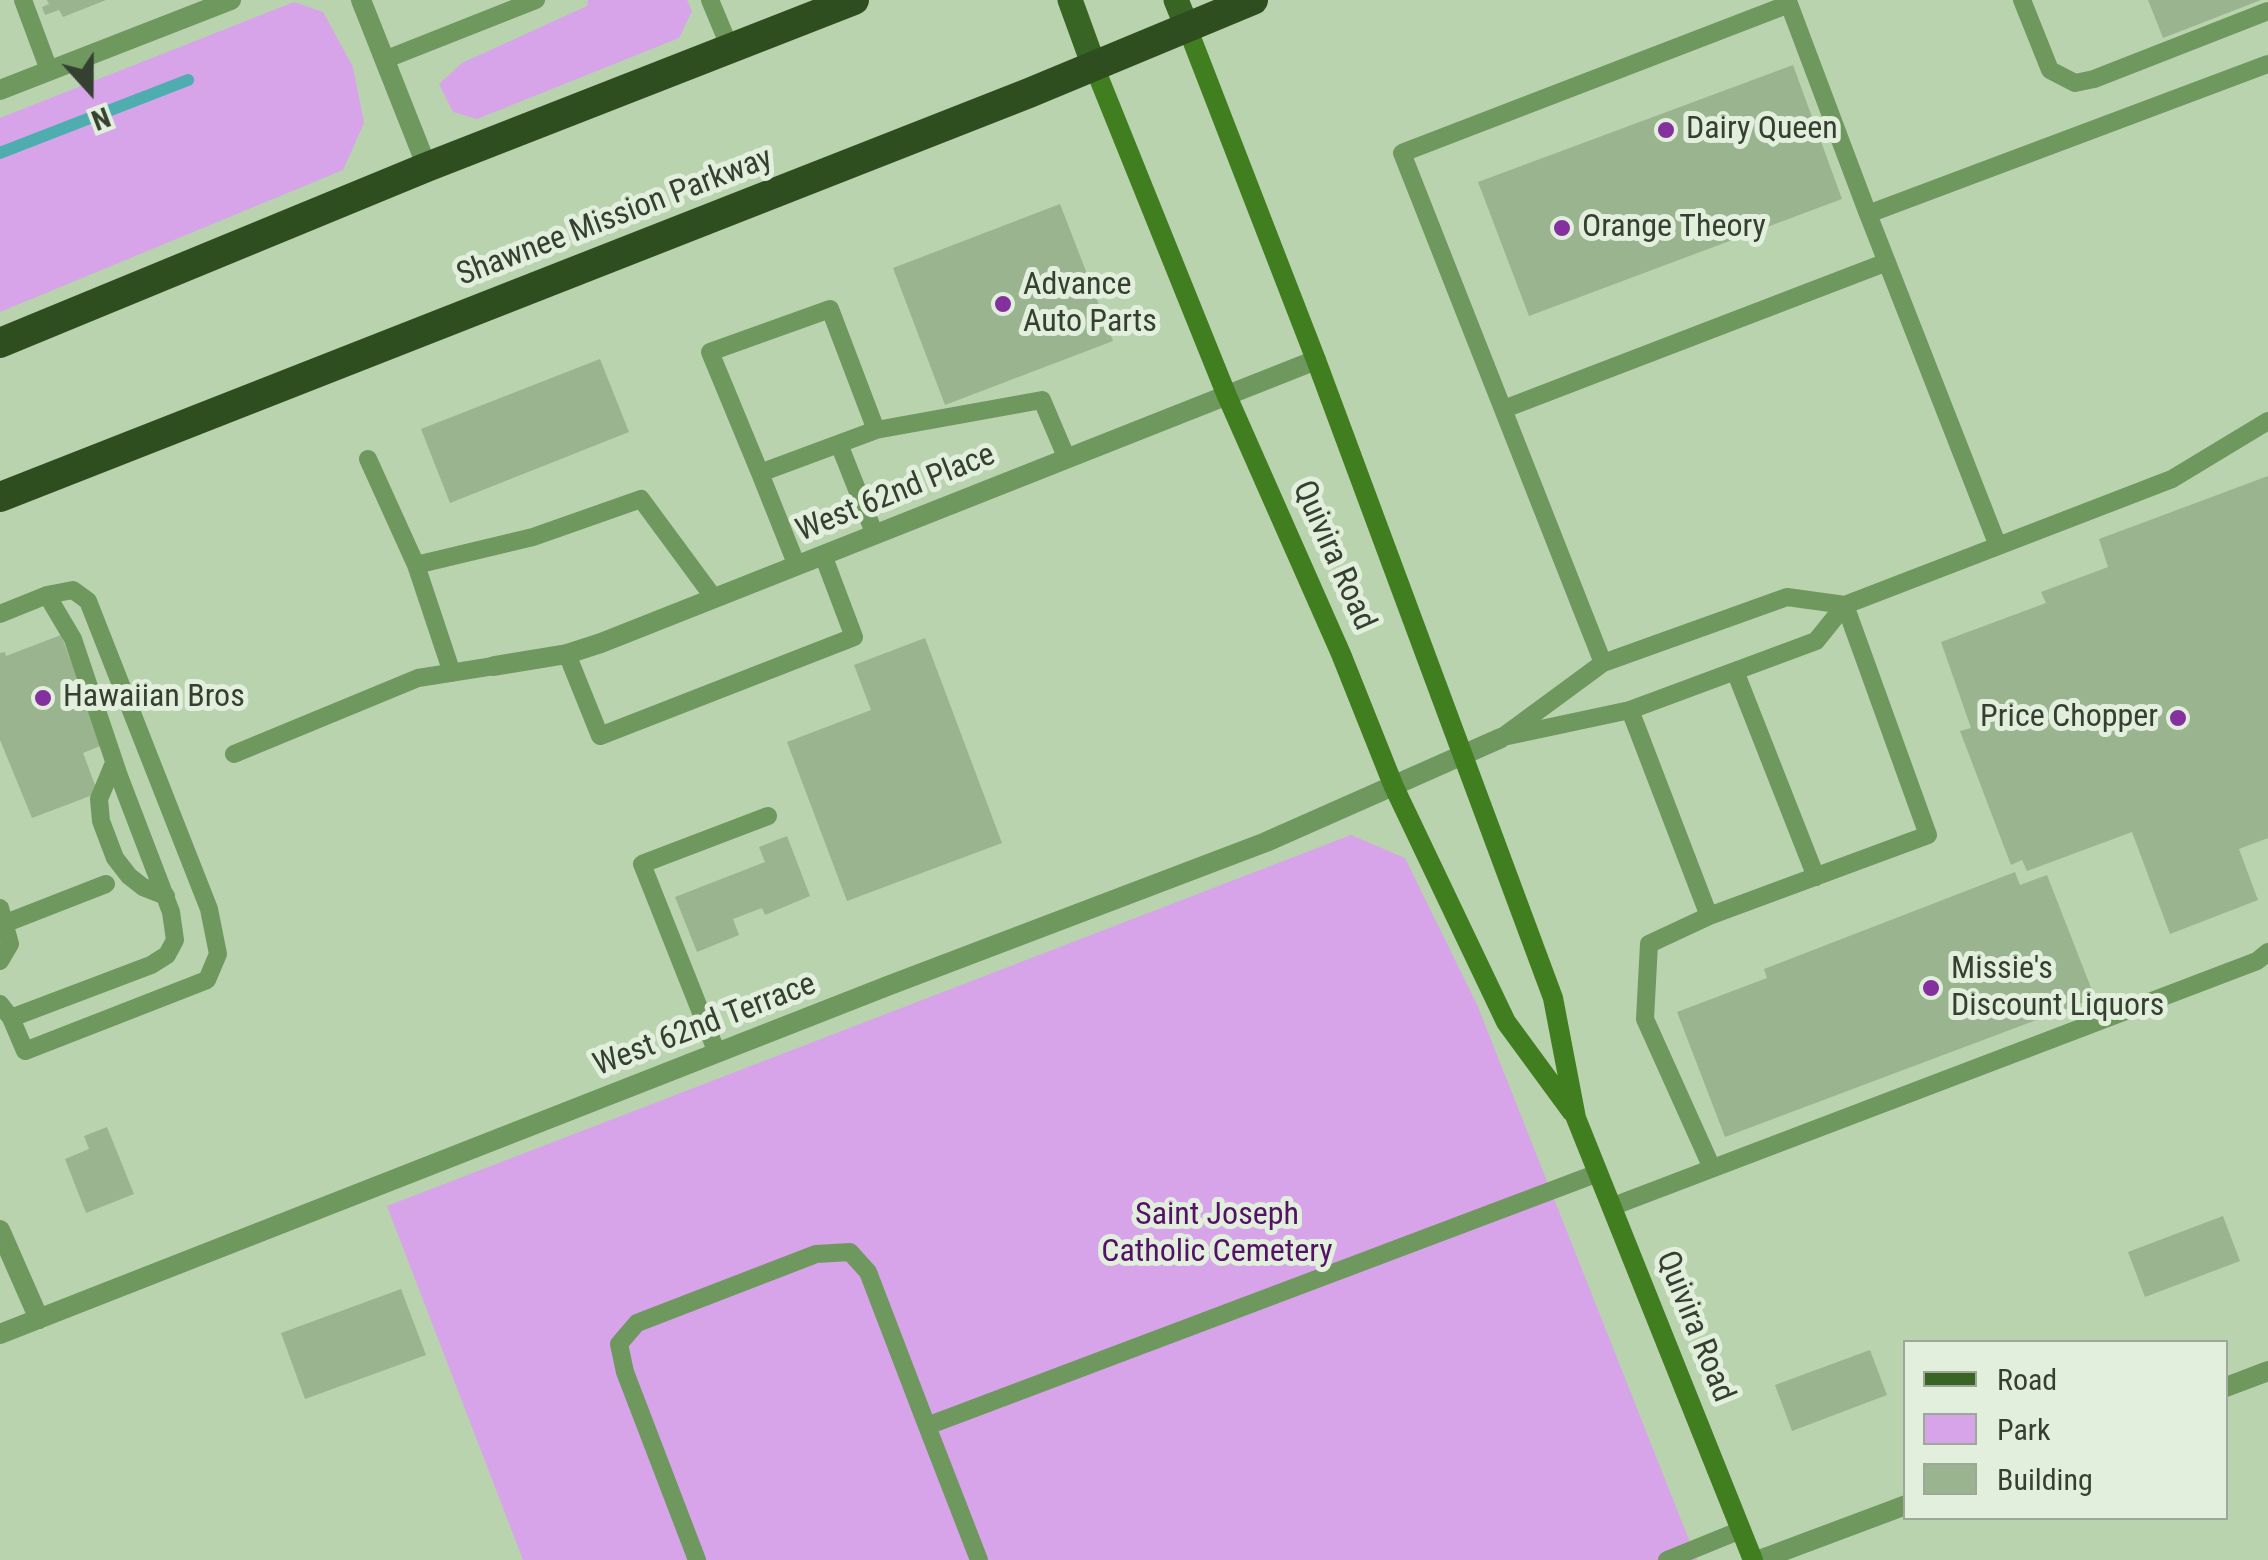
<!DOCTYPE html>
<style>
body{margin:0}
#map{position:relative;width:2268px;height:1560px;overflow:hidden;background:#b8d3ae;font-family:"Roboto Condensed",sans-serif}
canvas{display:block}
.legend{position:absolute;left:1903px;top:1340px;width:325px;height:180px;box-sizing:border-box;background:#e1efdc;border:2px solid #9ca998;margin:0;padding:12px 18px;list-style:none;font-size:30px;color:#354031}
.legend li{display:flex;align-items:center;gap:20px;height:50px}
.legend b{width:50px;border:2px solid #9ca998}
.north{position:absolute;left:40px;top:40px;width:100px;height:100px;-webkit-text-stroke:8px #e1efdc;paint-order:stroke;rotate:159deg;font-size:28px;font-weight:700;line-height:40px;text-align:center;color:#354031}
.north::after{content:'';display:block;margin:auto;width:35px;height:45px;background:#354031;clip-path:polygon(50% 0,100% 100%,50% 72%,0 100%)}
</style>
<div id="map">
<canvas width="2268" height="1560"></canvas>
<ul class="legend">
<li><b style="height:12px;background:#386424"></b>Road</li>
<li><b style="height:28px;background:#d7a4e9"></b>Park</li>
<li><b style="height:28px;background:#9ab48f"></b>Building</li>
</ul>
<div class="north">N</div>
</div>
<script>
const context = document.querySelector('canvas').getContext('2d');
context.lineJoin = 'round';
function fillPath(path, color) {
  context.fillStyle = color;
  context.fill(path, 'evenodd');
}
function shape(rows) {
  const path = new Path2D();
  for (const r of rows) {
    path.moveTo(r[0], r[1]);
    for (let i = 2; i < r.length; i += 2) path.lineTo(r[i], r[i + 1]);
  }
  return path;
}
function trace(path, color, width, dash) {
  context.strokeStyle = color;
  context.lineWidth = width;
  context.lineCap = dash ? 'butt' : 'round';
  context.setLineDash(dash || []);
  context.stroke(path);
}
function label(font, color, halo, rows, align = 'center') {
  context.font = font + ' "Roboto Condensed",sans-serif';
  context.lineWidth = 10;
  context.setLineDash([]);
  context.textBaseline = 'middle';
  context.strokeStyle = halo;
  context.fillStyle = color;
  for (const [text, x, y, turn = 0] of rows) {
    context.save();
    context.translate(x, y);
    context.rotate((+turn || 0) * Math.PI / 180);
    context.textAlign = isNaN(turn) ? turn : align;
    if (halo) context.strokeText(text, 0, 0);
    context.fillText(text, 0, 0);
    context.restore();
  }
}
fillPath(shape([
 [588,0,687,0,692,11,679,38,477,119,453,112,439,84,462,63,587,6],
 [294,2,323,12,353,67,364,123,343,170,0,312,0,118],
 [1351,835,1405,858,1478,1007,1697,1560,523,1560,387,1206]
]), '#d7a4e9');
trace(shape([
 [0,153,188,80]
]), '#4eadaf', 12);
fillPath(shape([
 [47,0,106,0,63,17,59,10,45,15,42,7,49,4],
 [2148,0,2261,0,2163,38],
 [1793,65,1842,199,1529,316,1478,182],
 [1060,204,1113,341,945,405,893,268],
 [600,359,629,432,450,503,421,429],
 [2268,476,2268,838,2239,849,2258,900,2170,934,2132,832,2027,871,2022,860,2011,865,1960,731,1971,728,1941,642,2046,603,2041,592,2108,567,2099,539],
 [61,635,103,745,83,753,98,793,32,818,0,740,0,653,5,652,6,656],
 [925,638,1002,843,847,901,787,742,871,710,854,665],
 [787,836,810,896,765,915,762,908,733,919,739,935,697,952,675,897,765,862,759,847],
 [2015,872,2020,885,2047,875,2095,998,1725,1137,1677,1012,1767,978,1764,969],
 [107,1127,134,1194,86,1213,65,1159,89,1149,84,1136],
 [2223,1216,2240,1261,2145,1297,2128,1252],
 [401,1289,426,1355,305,1399,281,1333],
 [1870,1350,1887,1395,1792,1431,1775,1385]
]), '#9ab48f');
trace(shape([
 [23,0,49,70],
 [710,0,730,48],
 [2022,0,2050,70,2075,83,2094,79,2268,11],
 [384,60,536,0],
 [1504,409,1887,262],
 [876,430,830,309,710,352,760,473,876,430,1042,400,1067,459],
 [839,444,875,535],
 [368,459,416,565],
 [760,473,797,566],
 [1998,546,1868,214,2268,64],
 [0,614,47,595,73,590,88,601,209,909,218,954,207,980,25,1051,11,1018,0,1004],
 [567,654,600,736,854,637,823,555],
 [1603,663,1402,153,1789,4,1868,214],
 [1735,671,1816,877],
 [452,673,416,565,533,537,641,499,714,598],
 [1630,710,1709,916,1649,944,1645,1019,1712,1168],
 [1508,736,1630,710,1816,641,1845,605],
 [1501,738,1603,663,1787,597,1845,605,2172,479,2268,421],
 [234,754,418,678,494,666],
 [114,763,99,799,101,821,115,858,129,876,143,887,166,896],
 [0,908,10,944,0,961],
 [1709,916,1928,835,1845,605],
 [6,923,106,884],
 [11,1018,151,965,167,955,175,940,171,912,119,776,73,639,47,595],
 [717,1053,642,864,768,816],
 [1611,1207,2257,961,2268,952],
 [927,1426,979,1560],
 [697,1560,625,1372,619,1344,637,1323,816,1254,850,1252,868,1272,927,1426,1598,1173],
 [1667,1560,1741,1530]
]), '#6f985f', 18);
trace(shape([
 [361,0,427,167],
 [0,90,231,0],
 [494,666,567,654,601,643,1316,360],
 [0,1230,39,1319],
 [0,1334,890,985,1266,842,1501,738],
 [2226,1387,2268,1371],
 [1759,1560,1906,1505]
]), '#6f985f', 20);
trace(shape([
 [1187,27,1316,360,1553,998,1576,1118,1753,1560],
 [1094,66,1227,396,1341,654,1394,787,1506,1022,1572,1112]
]), '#407e20', 20);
trace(shape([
 [1070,0,1094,66],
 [1176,0,1187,27]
]), '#386424', 25);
trace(shape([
 [0,343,427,167,854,0],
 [0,497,1029,93,1253,0]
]), '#2e4e1f', 30);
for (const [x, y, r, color] of [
 [1666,130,10,"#84309e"],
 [1562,228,10,"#84309e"],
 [1003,304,10,"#84309e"],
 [43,698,10,"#84309e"],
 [2178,718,10,"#84309e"],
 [1931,988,10,"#84309e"]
]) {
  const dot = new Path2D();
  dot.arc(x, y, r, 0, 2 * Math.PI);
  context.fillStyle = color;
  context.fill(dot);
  trace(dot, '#e1efdc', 4);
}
label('32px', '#354031', '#e1efdc', [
 ["Dairy Queen",1686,130],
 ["Orange Theory",1582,228],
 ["Advance",1023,286],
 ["Auto Parts",1023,323],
 ["Hawaiian Bros",63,698],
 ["Price Chopper",2158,718,"right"],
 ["Missie's",1951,970],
 ["Discount Liquors",1951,1007]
], 'left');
label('32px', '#354031', '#e1efdc', [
 ["Shawnee Mission Parkway",615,218,-21],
 ["West 62nd Place",896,494,-22],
 ["Quivira Road",1333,556,66],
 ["West 62nd Terrace",705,1026,-21],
 ["Quivira Road",1694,1327,68]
]);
label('32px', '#531266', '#e1efdc', [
 ["Saint Joseph",1217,1216],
 ["Catholic Cemetery",1217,1253]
]);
</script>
